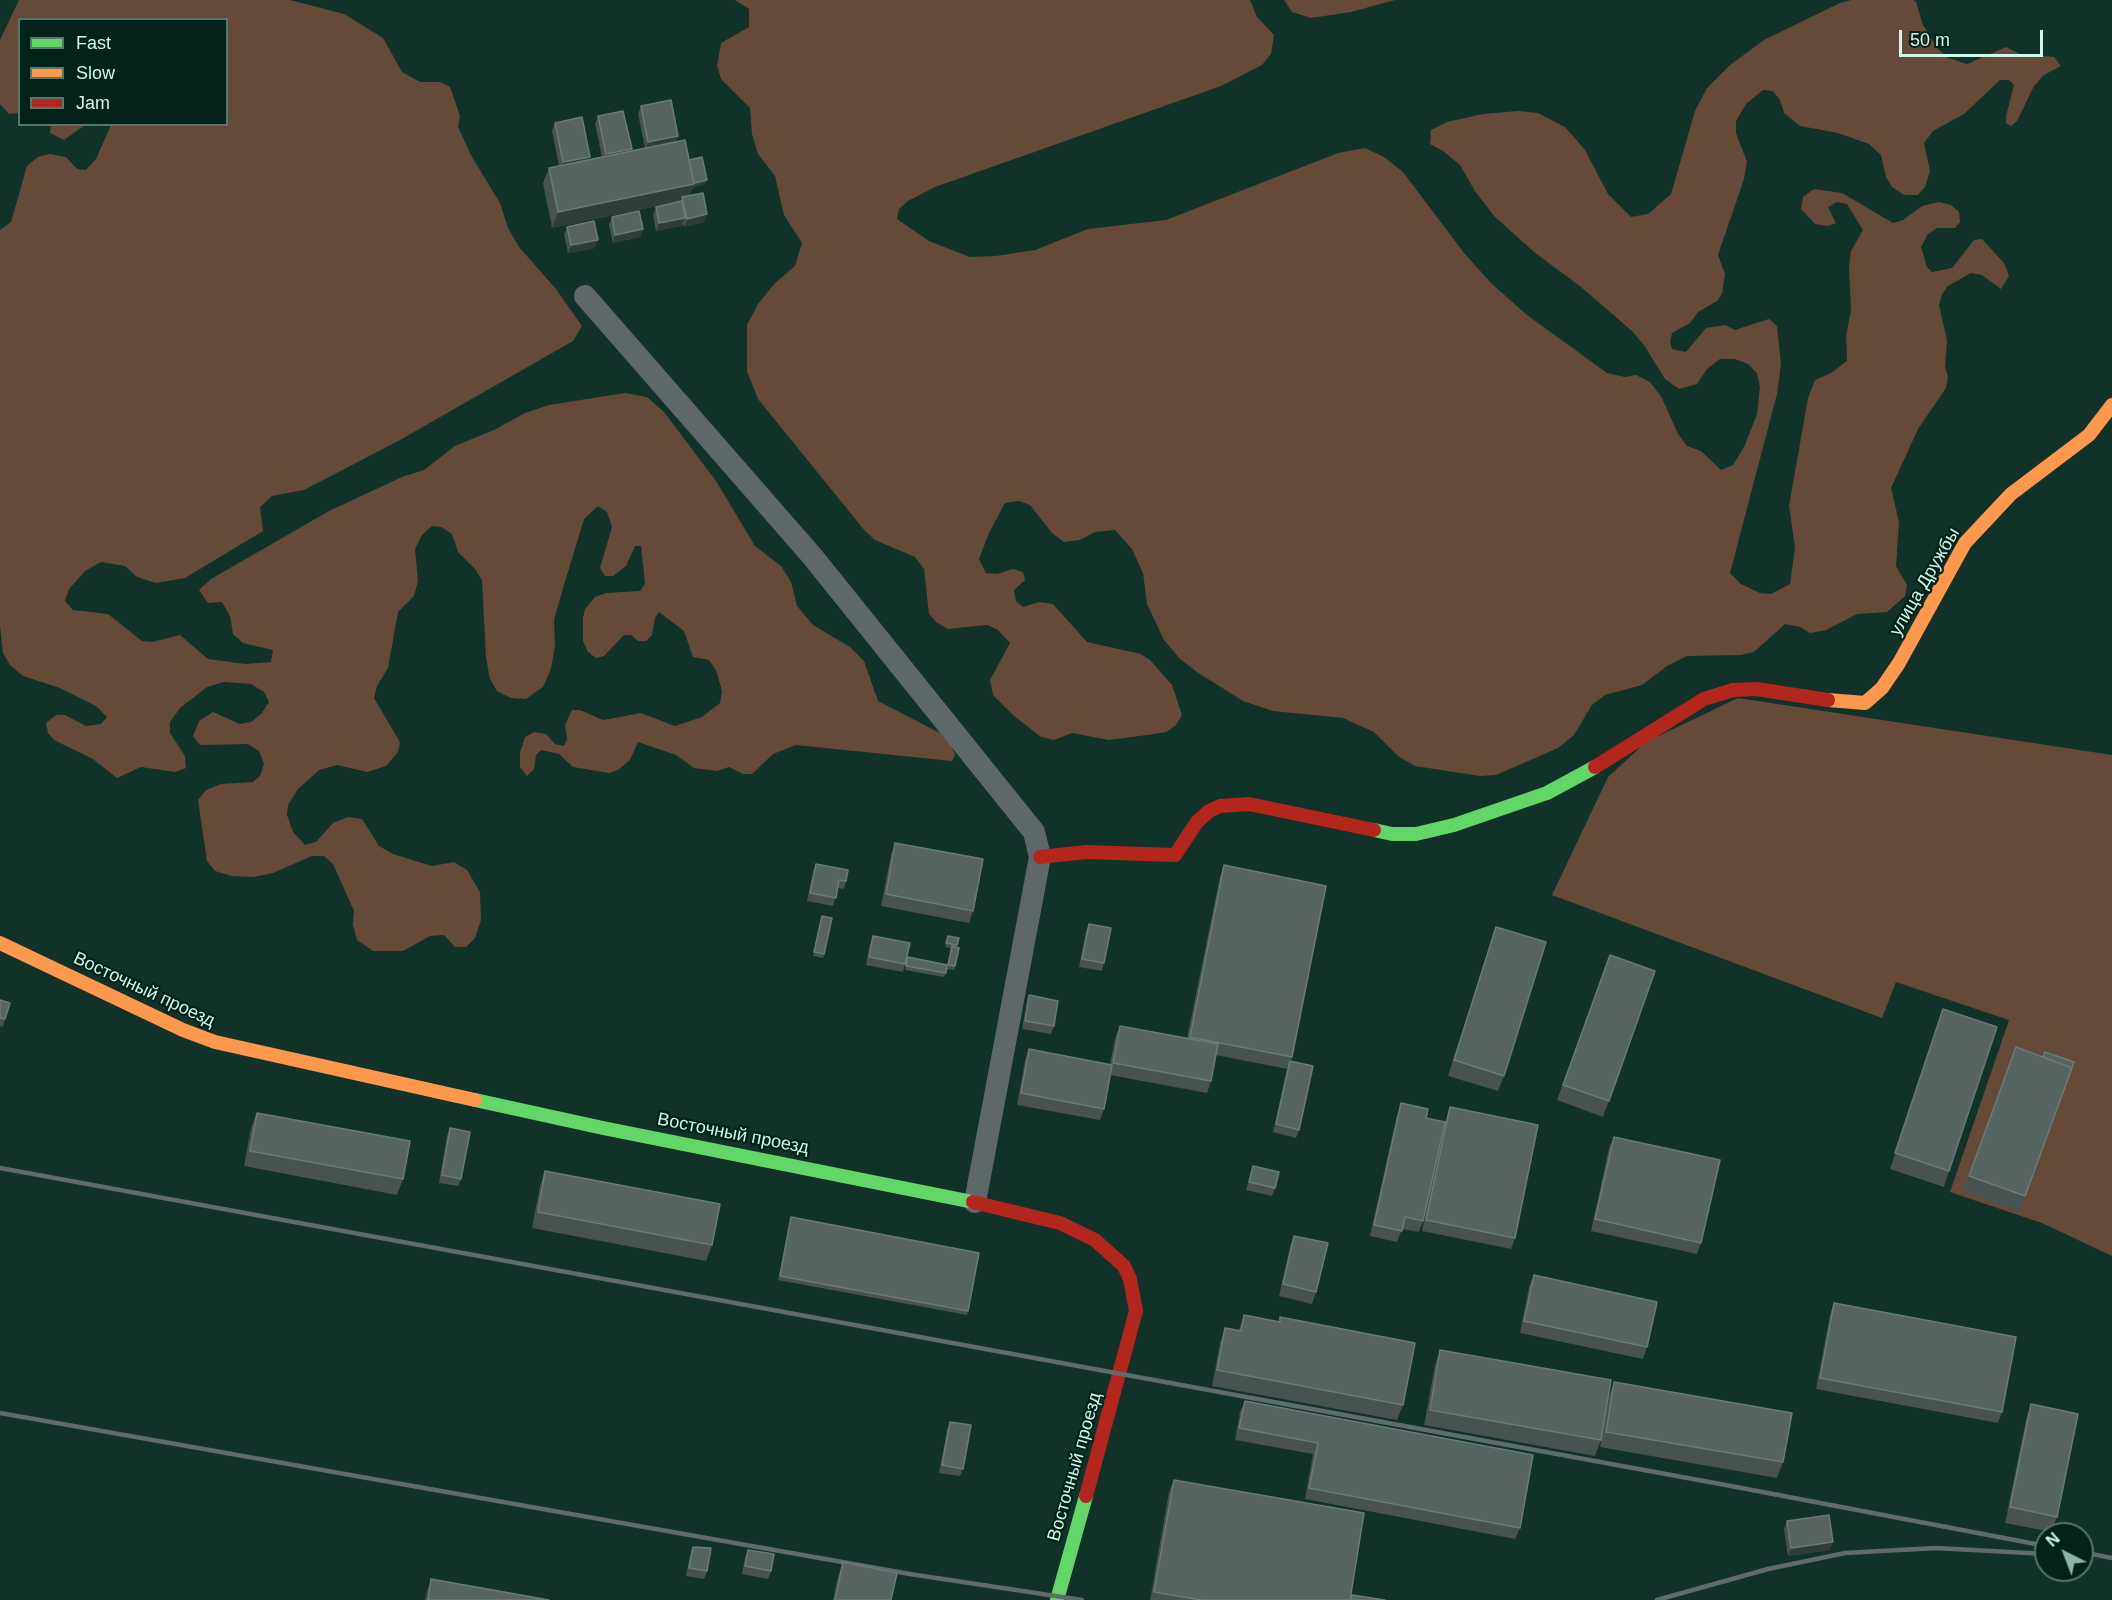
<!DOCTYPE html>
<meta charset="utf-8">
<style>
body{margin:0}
#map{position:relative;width:2112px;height:1600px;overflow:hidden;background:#113229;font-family:Helvetica,sans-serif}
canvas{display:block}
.legend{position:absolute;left:18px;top:18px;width:210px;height:108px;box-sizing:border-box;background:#032219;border:2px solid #54786c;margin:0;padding:8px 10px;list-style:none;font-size:18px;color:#cdfae8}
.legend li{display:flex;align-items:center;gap:12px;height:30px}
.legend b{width:30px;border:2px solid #54786c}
.north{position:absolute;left:2034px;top:1522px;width:60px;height:60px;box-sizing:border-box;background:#032219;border:2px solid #54786c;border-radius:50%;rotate:318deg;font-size:16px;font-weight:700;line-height:24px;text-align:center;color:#cdfae8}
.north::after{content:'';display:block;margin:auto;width:21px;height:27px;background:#8bb4a5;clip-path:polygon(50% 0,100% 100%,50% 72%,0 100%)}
.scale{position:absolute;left:1899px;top:30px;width:144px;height:27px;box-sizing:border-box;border:3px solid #cdfae8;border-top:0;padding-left:8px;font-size:18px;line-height:21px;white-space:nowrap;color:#cdfae8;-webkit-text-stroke:4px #032219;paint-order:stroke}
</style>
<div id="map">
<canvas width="2112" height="1600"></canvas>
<ul class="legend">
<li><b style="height:8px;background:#63d668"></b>Fast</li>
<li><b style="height:8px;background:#ff974d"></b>Slow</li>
<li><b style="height:8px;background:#b3261e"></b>Jam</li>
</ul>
<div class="north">N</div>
<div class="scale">50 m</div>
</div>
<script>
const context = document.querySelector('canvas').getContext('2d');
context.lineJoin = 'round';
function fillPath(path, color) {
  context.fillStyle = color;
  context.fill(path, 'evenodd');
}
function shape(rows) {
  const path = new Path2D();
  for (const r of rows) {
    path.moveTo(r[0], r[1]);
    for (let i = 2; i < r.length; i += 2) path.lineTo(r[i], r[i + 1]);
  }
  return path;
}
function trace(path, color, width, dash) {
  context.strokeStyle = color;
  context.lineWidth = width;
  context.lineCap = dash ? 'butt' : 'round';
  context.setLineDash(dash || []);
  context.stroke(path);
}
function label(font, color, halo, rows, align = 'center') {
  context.font = font + ' Helvetica,sans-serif';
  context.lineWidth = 4.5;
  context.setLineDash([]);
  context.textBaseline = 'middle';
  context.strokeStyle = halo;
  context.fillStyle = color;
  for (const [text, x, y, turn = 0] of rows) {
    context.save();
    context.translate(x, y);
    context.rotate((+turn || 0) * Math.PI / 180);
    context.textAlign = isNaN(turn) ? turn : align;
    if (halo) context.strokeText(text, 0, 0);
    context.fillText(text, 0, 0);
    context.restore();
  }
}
fillPath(shape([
 [19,0,290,0,344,14,383,38,402,72,420,82,440,82,450,87,460,116,458,127,472,157,500,203,508,228,519,247,556,289,582,326,573,341,400,440,304,490,272,496,260,507,263,531,185,578,156,583,137,577,125,566,101,562,85,571,69,589,65,601,73,610,108,614,142,641,152,642,180,635,208,659,246,664,271,662,273,650,243,643,233,634,230,616,222,602,208,603,199,590,211,579,329,511,402,477,424,470,455,446,494,430,525,413,549,405,625,393,647,397,664,412,716,481,755,546,781,566,791,582,797,606,813,625,850,647,864,661,878,701,940,733,950,741,955,755,952,761,796,745,773,754,752,774,743,774,729,767,717,771,694,768,676,755,638,742,630,760,618,770,609,773,573,767,559,754,541,750,536,755,534,769,527,776,520,767,520,753,525,737,534,732,546,734,555,744,564,746,567,739,565,725,572,710,580,710,603,720,641,713,675,726,702,717,720,703,722,691,716,670,709,660,693,657,684,631,659,612,655,618,652,635,646,641,638,641,631,635,624,635,604,656,596,658,588,652,583,641,583,618,585,609,595,597,606,593,640,591,645,584,641,546,635,546,626,566,613,576,605,576,600,568,612,527,607,512,598,506,584,519,561,595,554,620,555,645,551,669,543,687,526,699,511,698,497,691,490,679,486,658,482,580,475,569,458,552,452,534,441,527,432,526,422,535,415,549,418,581,414,596,398,612,388,668,377,686,374,698,400,742,398,752,386,766,367,772,337,765,319,770,298,789,288,805,287,815,293,832,305,845,316,842,333,823,348,817,362,819,379,846,393,854,432,866,454,862,467,870,480,892,481,920,475,938,466,947,455,947,444,935,430,936,403,951,373,951,357,940,353,925,354,911,333,864,324,856,312,856,273,873,253,877,232,876,215,871,207,861,198,800,206,790,221,784,253,782,260,776,264,764,259,751,248,744,200,745,193,736,199,721,213,712,240,724,251,722,261,714,269,702,264,692,251,684,224,682,207,687,180,708,170,722,170,733,185,756,186,768,175,772,141,767,117,778,93,759,54,740,48,733,46,723,56,715,65,715,86,726,101,724,107,717,96,706,60,688,23,676,10,665,3,653,0,626,0,230,11,222,27,166,38,157,50,154,66,157,77,169,86,170,96,159,111,125,226,124,226,20,20,20,19,113,9,114,0,104,0,40],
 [735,0,1250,0,1257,17,1274,35,1271,54,1262,65,1221,86,935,187,908,201,899,209,897,219,929,241,970,257,996,256,1035,250,1088,229,1166,220,1338,153,1365,148,1384,157,1403,172,1464,253,1492,284,1527,315,1607,373,1625,377,1636,375,1650,382,1662,398,1678,434,1687,446,1701,451,1721,470,1733,465,1744,447,1757,414,1760,388,1757,373,1748,364,1735,359,1720,359,1707,369,1697,384,1679,389,1665,379,1644,345,1632,331,1581,287,1534,252,1494,216,1475,191,1460,165,1443,151,1430,144,1431,130,1447,122,1483,114,1518,111,1538,113,1565,127,1585,150,1608,194,1631,217,1648,214,1671,194,1695,111,1707,88,1730,65,1764,40,1840,3,1851,0,1913,0,1916,2,1923,25,1938,49,1948,58,1967,64,2006,47,2020,54,2054,57,2061,66,2044,75,2034,86,2017,121,2011,126,2006,123,2006,116,2014,85,2009,80,2000,80,1964,114,1933,131,1924,143,1930,171,1925,187,1918,195,1904,195,1892,187,1886,177,1881,155,1869,144,1838,133,1800,126,1784,113,1780,100,1773,91,1763,90,1746,104,1736,121,1736,133,1747,162,1744,179,1718,255,1725,274,1722,294,1717,301,1698,312,1690,323,1672,333,1670,342,1672,349,1686,352,1706,328,1725,325,1735,330,1769,319,1777,326,1781,364,1777,394,1730,573,1741,584,1760,593,1771,594,1790,584,1795,547,1789,506,1808,398,1815,380,1831,373,1847,361,1846,336,1851,310,1849,268,1851,251,1863,230,1847,204,1837,202,1828,207,1836,223,1828,226,1815,224,1801,209,1803,197,1814,189,1842,193,1893,223,1903,220,1922,206,1939,202,1951,205,1959,212,1960,222,1955,228,1937,228,1928,234,1921,247,1927,267,1932,272,1952,268,1974,240,1982,239,2004,263,2009,276,2001,289,1982,275,1971,273,1948,286,1942,294,1939,305,1947,340,1945,367,1948,377,1946,388,1918,429,1891,488,1899,522,1896,566,1907,585,1905,596,1887,612,1857,614,1826,630,1810,633,1800,627,1785,624,1754,652,1740,655,1687,656,1667,666,1642,685,1605,695,1592,705,1574,735,1558,748,1496,775,1480,776,1415,766,1398,756,1374,732,1343,718,1273,711,1243,701,1197,672,1180,659,1164,640,1147,604,1143,573,1132,549,1115,530,1095,532,1080,540,1064,542,1052,533,1030,505,1019,501,1005,503,989,533,979,559,986,573,997,574,1013,569,1023,572,1025,580,1014,590,1016,601,1023,607,1039,602,1053,604,1087,642,1141,654,1150,660,1172,685,1182,715,1176,725,1166,732,1154,734,1109,740,1072,733,1054,740,1041,737,1014,716,993,695,990,680,1010,643,998,630,987,625,948,629,936,622,929,614,924,569,915,557,875,540,865,531,758,399,747,371,747,325,758,304,775,283,795,266,802,243,784,215,775,176,758,154,752,134,750,108,721,79,717,66,721,43,749,27,749,9],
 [1284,0,1395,0,1351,12,1311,18,1292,12],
 [51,125,51,124,85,125,64,140,50,133],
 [1738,698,2112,755,2112,1256,2042,1223,1950,1192,2009,1020,1896,982,1882,1018,1552,895,1608,777,1646,742]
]), '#654a39');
trace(shape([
 [585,296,812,556,1034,832,1040,857,975,1202]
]), '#5e676a', 22);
trace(shape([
 [1374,830,1392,834,1416,834,1454,825,1547,793,1595,767],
 [475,1100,603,1128,973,1202],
 [1057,1600,1086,1496]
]), '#63d668', 14);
trace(shape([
 [1828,700,1865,703,1882,688,1899,663,1965,543,2011,494,2089,435,2112,405],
 [0,943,183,1030,215,1042,475,1100]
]), '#ff974d', 14);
trace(shape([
 [1595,767,1704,699,1733,690,1756,689,1828,700],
 [1040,857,1086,852,1175,855,1197,822,1209,811,1220,806,1249,804,1374,830],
 [973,1202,1060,1223,1095,1240,1124,1266,1130,1279,1136,1311,1086,1496]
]), '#b3261e', 14);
trace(shape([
 [0,1168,1731,1486,2046,1546],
 [0,1413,910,1574,1082,1600],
 [2082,1552,2112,1558],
 [1657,1600,1768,1569,1845,1553,1936,1548,2046,1554]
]), '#5e6c6b', 4.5);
fillPath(shape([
 [641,106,678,136,676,141,705,184,693,187,690,195,704,222,684,227,683,224,682,226,656,231,653,215,656,207,681,201,552,228,543,183,549,168,559,166,552,131,555,123,589,160,602,157,595,124,598,116,632,149,631,151,645,148,638,114],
 [612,217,643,229,640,237,613,243,609,225],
 [567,227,595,248,568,253,564,234],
 [895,843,973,911,969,923,881,906,891,855],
 [816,864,846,881,844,889,838,888,833,906,807,901,813,872],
 [1224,865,1292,1057,1290,1061,1299,1130,1296,1138,1273,1132,1287,1069,1216,1055,1211,1081,1207,1093,1110,1075,1104,1109,1100,1120,1017,1105,1025,1061,1029,1049,1110,1064,1115,1038,1120,1026,1187,1038,1220,877],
 [822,916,824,954,823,958,813,956],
 [1089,924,1104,963,1102,971,1079,967,1086,931],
 [1496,927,1504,1076,1498,1091,1448,1076],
 [873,936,905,964,903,972,866,965,870,944],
 [948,936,959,938,956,947,955,966,954,970,947,969,951,948,945,947],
 [1610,955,1655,971,1603,1117,1557,1100],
 [908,957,946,973,944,977,905,970],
 [1029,995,1054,1026,1051,1034,1022,1029,1027,1003],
 [0,1000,5,1019,3,1027,0,1026],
 [1943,1009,1949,1171,1944,1187,1890,1169],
 [2016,1047,2043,1057,2074,1062,2019,1212,1963,1191],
 [1401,1103,1426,1118,1445,1122,1450,1107,1515,1238,1511,1249,1422,1231,1444,1125,1423,1221,1419,1232,1402,1229,1397,1242,1370,1236,1397,1115],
 [257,1113,403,1179,397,1195,244,1166,251,1128],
 [450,1128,461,1179,458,1186,439,1183,447,1136],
 [1614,1137,1701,1243,1697,1254,1591,1231,1609,1148],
 [1253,1166,1275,1188,1272,1196,1246,1190],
 [545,1171,712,1245,706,1261,532,1228,540,1186],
 [791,1217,968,1311,967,1315,778,1280],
 [1294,1236,1316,1292,1312,1304,1279,1296,1290,1247],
 [1534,1275,1647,1347,1643,1359,1520,1333,1529,1287],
 [1834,1303,2002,1412,1998,1423,1816,1389,1830,1315],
 [1244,1315,1279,1322,1280,1317,1403,1405,1397,1420,1212,1386,1220,1343,1225,1328,1239,1330],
 [1440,1350,1601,1440,1595,1456,1424,1425,1435,1365],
 [1614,1382,1783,1462,1777,1478,1600,1447,1609,1397],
 [1245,1401,1520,1528,1515,1539,1305,1499,1313,1454,1235,1440,1240,1412],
 [2031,1404,2057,1517,2051,1532,2005,1523,2026,1420],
 [950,1422,963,1469,960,1476,939,1473,947,1430],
 [1174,1480,1350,1600,1150,1600,1169,1492],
 [1787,1521,1830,1550,1788,1556,1784,1529],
 [693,1547,707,1571,704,1579,686,1576,690,1555],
 [748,1550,771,1571,768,1579,742,1574,745,1558],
 [843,1562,891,1600,833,1600,838,1577],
 [431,1579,549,1600,425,1600,427,1591]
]), '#485250');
fillPath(shape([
 [678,136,676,144,645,150,648,142],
 [632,149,629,157,603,162,606,154],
 [590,157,587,165,560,170,563,162],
 [707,180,705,184,693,187,689,200,682,197,681,201,552,228,558,212],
 [707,214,704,222,684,227,687,219],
 [685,218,682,226,656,231,659,223],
 [643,229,640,237,613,243,615,235],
 [598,240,595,248,568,253,571,245],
 [1833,1542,1830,1550,1788,1556,1791,1548]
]), '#2c3d3a');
const building = shape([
 [671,100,678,136,648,142,641,106,671,100],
 [623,111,632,149,606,154,598,116,623,111],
 [582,117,590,157,563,162,555,123,582,117],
 [685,140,694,184,558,212,549,168,685,140],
 [702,157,707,180,694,183,689,160,702,157],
 [703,193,707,214,687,219,682,197,703,193],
 [682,201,685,218,659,223,656,207,682,201],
 [639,211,643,229,615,235,612,217,639,211],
 [594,221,598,240,571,245,567,227,594,221],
 [895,843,983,859,973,911,886,894,895,843],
 [816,864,848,870,846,881,839,880,836,898,810,893,816,864],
 [1224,865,1326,886,1292,1057,1190,1037,1224,865],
 [822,916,832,918,824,954,814,952,822,916],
 [1089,924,1111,928,1104,963,1082,959,1089,924],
 [1496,927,1546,942,1504,1076,1454,1060,1496,927],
 [873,936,910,943,905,964,869,957,873,936],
 [948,936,959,938,957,945,946,943,948,936],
 [952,946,959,948,955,966,948,965,952,946],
 [1610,955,1655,971,1609,1101,1563,1085,1610,955],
 [908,957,947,965,946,973,906,966,908,957],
 [1029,995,1058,1001,1054,1026,1025,1021,1029,995],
 [0,1000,10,1003,5,1019,0,1018,0,1000],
 [1943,1009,1997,1027,1949,1171,1895,1153,1943,1009],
 [1120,1026,1218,1044,1211,1081,1113,1063,1120,1026],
 [2016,1047,2072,1068,2025,1196,1969,1176,2016,1047],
 [1029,1049,1112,1065,1104,1109,1021,1093,1029,1049],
 [2045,1052,2074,1062,2069,1075,2072,1068,2043,1057,2045,1052],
 [1290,1061,1313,1066,1299,1130,1276,1124,1290,1061],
 [1401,1103,1428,1109,1426,1118,1445,1122,1423,1221,1405,1217,1402,1231,1374,1225,1401,1103],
 [1450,1107,1538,1125,1515,1238,1426,1220,1450,1107],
 [257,1113,410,1141,403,1179,250,1151,257,1113],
 [450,1128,470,1132,461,1179,442,1175,450,1128],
 [1614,1137,1720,1160,1701,1243,1595,1219,1614,1137],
 [1253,1166,1279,1172,1275,1188,1249,1182,1253,1166],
 [545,1171,720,1204,712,1245,538,1212,545,1171],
 [791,1217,979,1253,968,1311,780,1276,791,1217],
 [1294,1236,1328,1243,1316,1292,1283,1284,1294,1236],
 [1534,1275,1657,1302,1647,1347,1524,1321,1534,1275],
 [1834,1303,2016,1337,2002,1412,1820,1378,1834,1303],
 [1244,1315,1280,1322,1280,1317,1415,1343,1403,1405,1217,1370,1225,1328,1241,1331,1244,1315],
 [1440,1350,1611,1380,1601,1440,1430,1410,1440,1350],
 [1614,1382,1792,1413,1783,1462,1606,1432,1614,1382],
 [1245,1401,1533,1455,1520,1528,1309,1488,1318,1443,1239,1428,1245,1401],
 [2031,1404,2078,1414,2057,1517,2010,1507,2031,1404],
 [950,1422,971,1425,963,1469,942,1465,950,1422],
 [1174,1480,1364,1513,1350,1600,1201,1600,1154,1592,1174,1480],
 [1829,1515,1833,1542,1791,1548,1787,1521,1829,1515],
 [693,1547,711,1548,707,1571,689,1568,693,1547],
 [748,1550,774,1554,771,1571,745,1566,748,1550],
 [843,1562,897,1573,891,1600,835,1600,843,1562],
 [431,1579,549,1600,428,1600,431,1579],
 [1352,1595,1385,1600,1351,1600,1352,1595]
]);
fillPath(building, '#566461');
trace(building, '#697b76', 1.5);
label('18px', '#cdfae8', '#032219', [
 ["улица Дружбы",1925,582,-60],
 ["Восточный проезд",144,990,25],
 ["Восточный проезд",733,1134,11],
 ["Восточный проезд",1075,1467,-74]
]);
</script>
